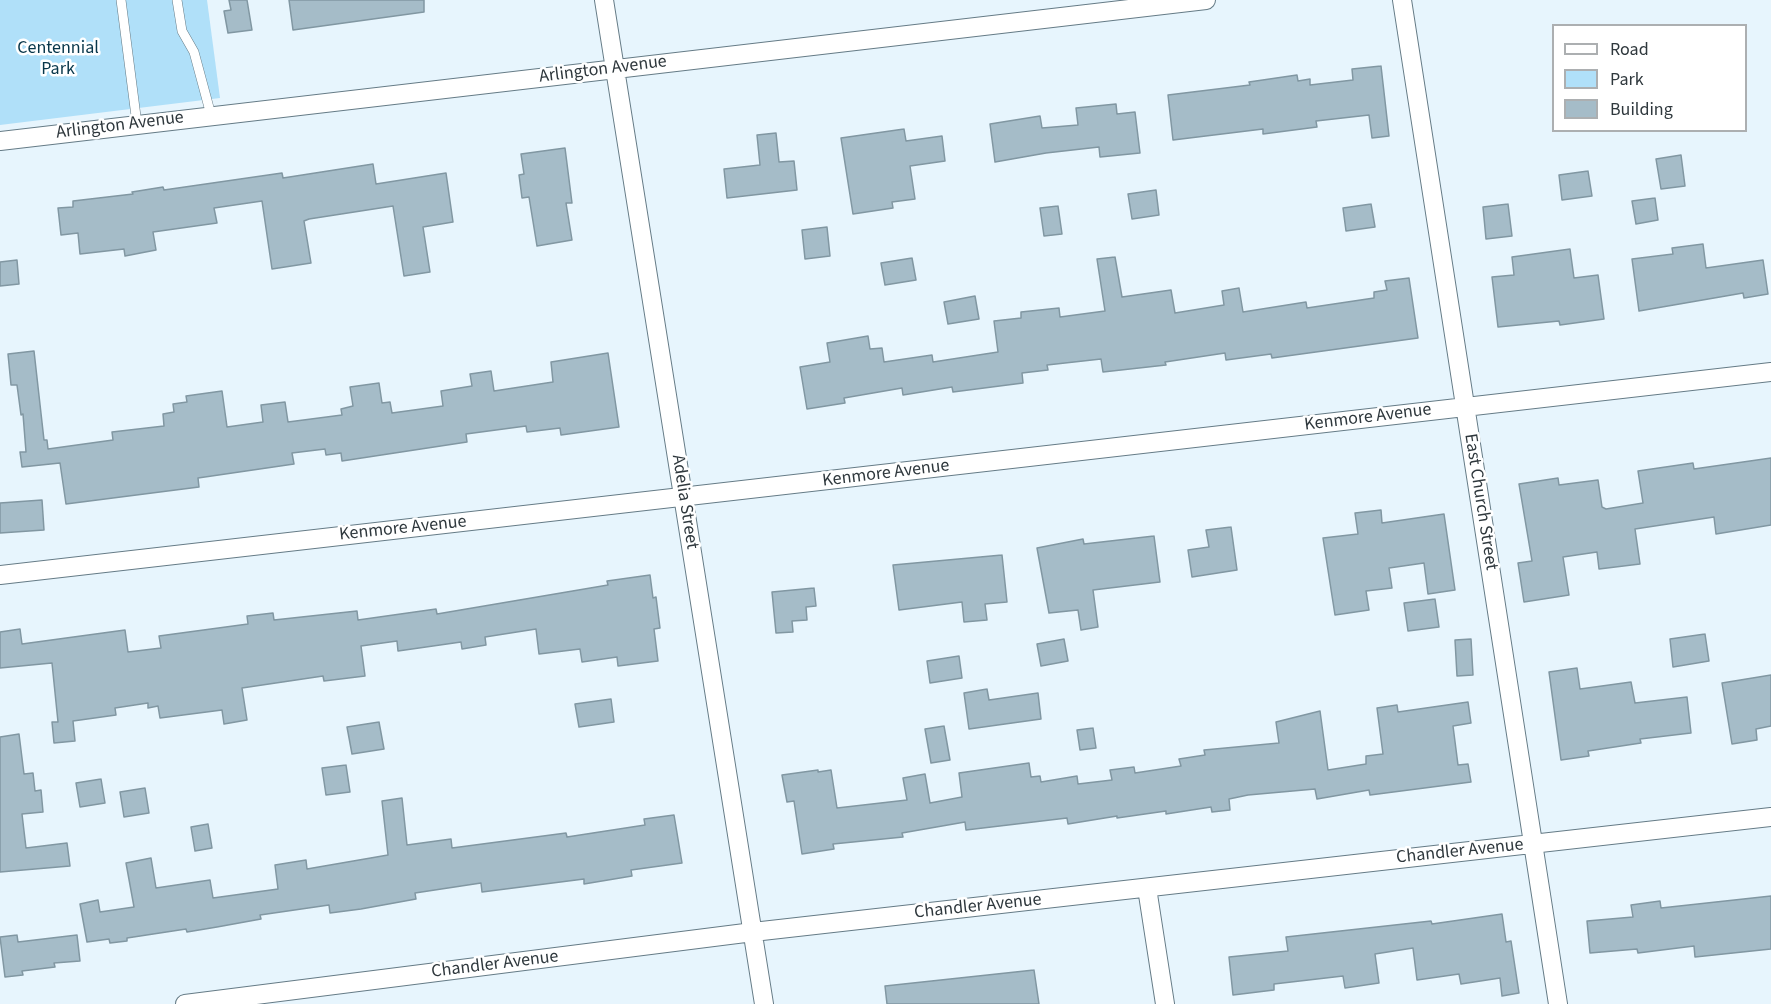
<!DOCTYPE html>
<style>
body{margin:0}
#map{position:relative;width:1771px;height:1004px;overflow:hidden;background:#e7f5fd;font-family:"Source Sans 3",sans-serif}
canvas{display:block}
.legend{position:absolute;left:1552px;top:24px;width:195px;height:108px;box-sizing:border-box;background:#fff;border:2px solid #acafb1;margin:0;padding:8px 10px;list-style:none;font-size:18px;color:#2f383d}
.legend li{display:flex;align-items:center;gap:12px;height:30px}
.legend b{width:30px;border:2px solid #acafb1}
</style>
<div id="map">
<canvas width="1771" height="1004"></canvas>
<ul class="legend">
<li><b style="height:8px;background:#fff"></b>Road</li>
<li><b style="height:16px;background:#b0e0f9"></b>Park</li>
<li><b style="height:16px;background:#a5bcc8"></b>Building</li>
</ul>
</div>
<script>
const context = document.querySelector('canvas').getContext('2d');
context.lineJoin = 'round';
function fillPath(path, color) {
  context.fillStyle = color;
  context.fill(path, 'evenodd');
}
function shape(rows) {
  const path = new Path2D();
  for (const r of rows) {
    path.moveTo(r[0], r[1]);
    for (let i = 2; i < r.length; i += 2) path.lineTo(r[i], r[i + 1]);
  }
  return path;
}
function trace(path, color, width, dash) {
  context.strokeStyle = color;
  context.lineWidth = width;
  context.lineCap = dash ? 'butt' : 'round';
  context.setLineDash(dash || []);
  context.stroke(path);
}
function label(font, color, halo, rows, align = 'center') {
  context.font = font + ' "Source Sans 3",sans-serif';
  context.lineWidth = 5;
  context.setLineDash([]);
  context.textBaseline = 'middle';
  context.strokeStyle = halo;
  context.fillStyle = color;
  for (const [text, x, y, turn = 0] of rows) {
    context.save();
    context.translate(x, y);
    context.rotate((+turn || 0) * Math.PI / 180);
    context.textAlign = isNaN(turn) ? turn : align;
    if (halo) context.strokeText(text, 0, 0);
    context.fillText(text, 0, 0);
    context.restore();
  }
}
fillPath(shape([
 [0,0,207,0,220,98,0,125]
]), '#b0e0f9');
const building = shape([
 [229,0,247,0,252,30,228,33,224,11,231,10,229,0],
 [289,0,424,0,424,12,293,30,289,0],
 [1381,66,1389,136,1372,138,1369,115,1316,121,1317,127,1263,134,1263,129,1173,140,1168,95,1250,85,1249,82,1297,75,1298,81,1310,79,1310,85,1353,80,1352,69,1381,66],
 [1116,104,1117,114,1135,112,1140,153,1100,157,1099,147,1046,153,995,162,990,124,1040,116,1042,128,1078,125,1076,108,1116,104],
 [904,129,906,141,942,136,945,161,910,166,915,199,892,202,893,208,853,214,841,138,904,129],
 [776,133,779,162,794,161,797,190,727,198,724,169,760,165,757,135,776,133],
 [565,148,572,203,566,203,572,240,537,246,529,197,522,198,519,175,524,174,521,154,565,148],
 [1681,155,1685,186,1661,189,1656,159,1681,155],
 [373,164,376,184,446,173,453,222,423,227,430,272,404,276,393,206,309,219,304,221,311,263,272,269,262,201,214,208,217,223,153,232,156,250,125,256,124,249,80,254,78,233,61,235,58,208,73,207,73,201,133,194,132,192,163,187,164,190,282,173,283,178,373,164],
 [1588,171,1592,196,1562,200,1559,175,1588,171],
 [1156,190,1159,215,1132,219,1128,194,1156,190],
 [1655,198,1658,220,1636,224,1632,201,1655,198],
 [1371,204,1375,227,1346,231,1343,208,1371,204],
 [1508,204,1512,236,1486,239,1483,207,1508,204],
 [1058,206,1062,234,1044,236,1040,208,1058,206],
 [827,227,830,256,805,259,802,230,827,227],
 [1703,244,1706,268,1763,260,1768,294,1744,298,1743,293,1639,311,1632,259,1673,254,1672,248,1703,244],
 [1570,249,1574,278,1598,275,1604,319,1560,325,1559,321,1498,327,1492,277,1514,275,1512,257,1570,249],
 [1115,257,1122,297,1171,290,1175,313,1224,305,1222,291,1239,288,1243,312,1306,302,1307,308,1374,298,1374,292,1387,290,1385,281,1409,278,1418,338,1272,358,1271,354,1226,360,1225,353,1165,362,1166,365,1103,372,1101,359,1047,365,1048,370,1022,373,1023,383,953,392,952,387,903,395,902,388,844,398,845,403,807,409,800,367,830,362,827,343,868,336,870,349,882,348,884,362,932,355,933,362,998,352,994,321,1021,318,1021,312,1059,308,1060,317,1105,311,1097,259,1115,257],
 [912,258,916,280,885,285,881,263,912,258],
 [17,260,19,284,0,286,0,262,17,260],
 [975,296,979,319,948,324,944,302,975,296],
 [34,351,44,440,47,440,48,449,113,440,112,432,164,426,163,414,174,412,173,404,187,402,186,396,222,391,227,427,263,422,261,405,285,402,288,422,342,415,341,409,353,406,350,387,379,383,382,403,390,402,392,413,443,406,441,391,472,386,470,374,491,371,494,391,553,382,551,362,608,353,619,427,561,435,560,428,527,432,526,426,466,434,467,442,342,461,341,453,326,455,325,449,292,453,294,464,198,478,199,487,66,504,60,463,22,467,20,452,26,452,23,414,21,415,17,385,11,385,8,354,34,351],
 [1771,458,1771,525,1716,534,1714,517,1635,529,1640,564,1599,569,1597,552,1563,557,1569,595,1524,602,1518,563,1532,561,1519,484,1558,478,1559,485,1598,480,1602,507,1606,509,1643,503,1638,471,1693,463,1694,469,1771,458],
 [42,500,44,530,0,533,0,503,42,500],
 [1381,510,1382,523,1444,514,1455,590,1428,594,1424,563,1389,568,1392,588,1366,591,1369,610,1335,615,1323,538,1358,534,1355,513,1381,510],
 [1231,527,1237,570,1192,577,1188,550,1209,547,1206,530,1231,527],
 [1154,536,1160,582,1093,590,1098,627,1081,630,1078,610,1049,613,1037,548,1083,539,1084,544,1154,536],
 [1002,555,1007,602,985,604,987,620,964,622,962,602,899,610,893,565,1002,555],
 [650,575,653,598,656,597,660,628,654,629,658,661,618,666,617,657,582,662,580,649,539,654,536,629,485,637,486,645,462,649,461,642,398,651,397,641,361,646,365,676,324,681,323,676,242,688,247,720,224,724,222,710,160,718,158,706,148,708,148,703,115,708,116,715,73,721,75,741,54,743,52,722,58,722,52,663,0,668,0,632,20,629,22,644,125,630,128,652,161,648,159,636,248,624,247,616,273,613,274,620,357,611,358,620,436,609,437,614,608,585,607,581,650,575],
 [814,588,816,606,806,607,807,620,792,621,793,632,776,633,772,592,814,588],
 [1435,599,1439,627,1408,631,1404,603,1435,599],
 [1705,634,1709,661,1673,667,1670,639,1705,634],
 [1064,639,1068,661,1041,666,1037,644,1064,639],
 [1471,639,1473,675,1457,676,1455,640,1471,639],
 [959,656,962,678,930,683,927,661,959,656],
 [1577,668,1580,689,1631,682,1635,703,1687,697,1691,733,1640,739,1641,743,1588,751,1589,756,1561,760,1549,672,1577,668],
 [1771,675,1771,726,1756,729,1757,740,1732,744,1722,683,1771,675],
 [987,689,989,700,1038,693,1041,719,969,729,964,693,987,689],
 [611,699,614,722,579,727,575,704,611,699],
 [1468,702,1471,723,1453,726,1458,765,1468,764,1471,782,1370,795,1369,790,1317,799,1315,789,1248,795,1229,799,1230,810,1212,812,1211,807,1166,814,1166,811,1117,818,1117,816,1068,824,1067,818,966,830,965,822,902,833,903,837,833,844,834,849,802,854,794,801,787,802,782,775,818,770,818,772,831,770,837,808,907,800,903,778,925,774,930,803,962,797,959,773,1029,763,1031,777,1040,776,1041,782,1077,776,1078,784,1112,780,1110,770,1134,767,1135,773,1181,766,1179,759,1205,755,1204,750,1279,743,1276,722,1320,711,1328,770,1366,764,1366,756,1383,754,1377,708,1397,705,1398,712,1468,702],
 [379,722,384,749,352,754,347,727,379,722],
 [944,726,950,760,931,763,925,729,944,726],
 [1093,728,1096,748,1080,750,1077,730,1093,728],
 [19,734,24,774,33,773,35,791,41,790,43,812,22,814,26,848,67,843,70,866,0,872,0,737,19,734],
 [346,765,350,792,326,795,322,768,346,765],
 [101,779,105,803,80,807,76,783,101,779],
 [145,788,149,813,124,817,120,792,145,788],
 [402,798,407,845,451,839,452,848,566,833,567,837,645,825,644,819,674,815,682,863,631,870,632,876,584,884,584,879,482,892,481,883,415,893,416,899,361,909,330,913,329,905,260,915,261,919,217,927,187,932,186,929,127,938,127,941,110,943,109,939,87,942,80,904,98,900,100,912,134,907,126,863,151,858,156,888,210,880,213,898,278,889,275,865,306,860,307,869,388,855,382,801,402,798],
 [208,824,212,848,195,851,191,827,208,824],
 [1771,896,1771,949,1695,957,1694,946,1638,953,1637,949,1590,953,1587,921,1633,917,1631,905,1660,901,1661,908,1771,896],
 [1502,914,1506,942,1511,941,1519,993,1502,996,1500,978,1461,984,1459,974,1417,980,1413,948,1375,954,1379,983,1345,988,1343,976,1274,984,1274,990,1233,995,1229,957,1288,951,1286,937,1431,921,1432,924,1502,914],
 [17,935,18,942,77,935,80,961,54,963,55,967,22,971,23,975,5,977,0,937,17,935],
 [1034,970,1039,1004,887,1004,885,986,1034,970]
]);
fillPath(building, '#a5bcc8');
trace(building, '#8197a2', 1.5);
const service = shape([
 [121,0,137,124],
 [177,0,182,31,194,52,211,115]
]);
const minor = shape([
 [604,0,764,1004],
 [1402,0,1558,1004],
 [0,141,1206,0],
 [0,575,1771,372],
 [1147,888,1165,1004],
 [185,1004,753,932,1771,817]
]);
trace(service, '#657b86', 10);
trace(minor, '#657b86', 20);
trace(service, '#fff', 9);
trace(minor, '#fff', 18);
label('18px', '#07364a', '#fff', [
 ["Centennial",58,49],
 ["Park",58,70]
]);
label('18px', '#2f383d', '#fff', [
 ["Arlington Avenue",603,70,-7],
 ["Arlington Avenue",120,126,-7],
 ["Kenmore Avenue",1368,418,-7],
 ["Kenmore Avenue",886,474,-7],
 ["Adelia Street",684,502,81],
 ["East Church Street",1480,502,81],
 ["Kenmore Avenue",403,529,-6],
 ["Chandler Avenue",1460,852,-6],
 ["Chandler Avenue",978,907,-6],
 ["Chandler Avenue",495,965,-7]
]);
</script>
